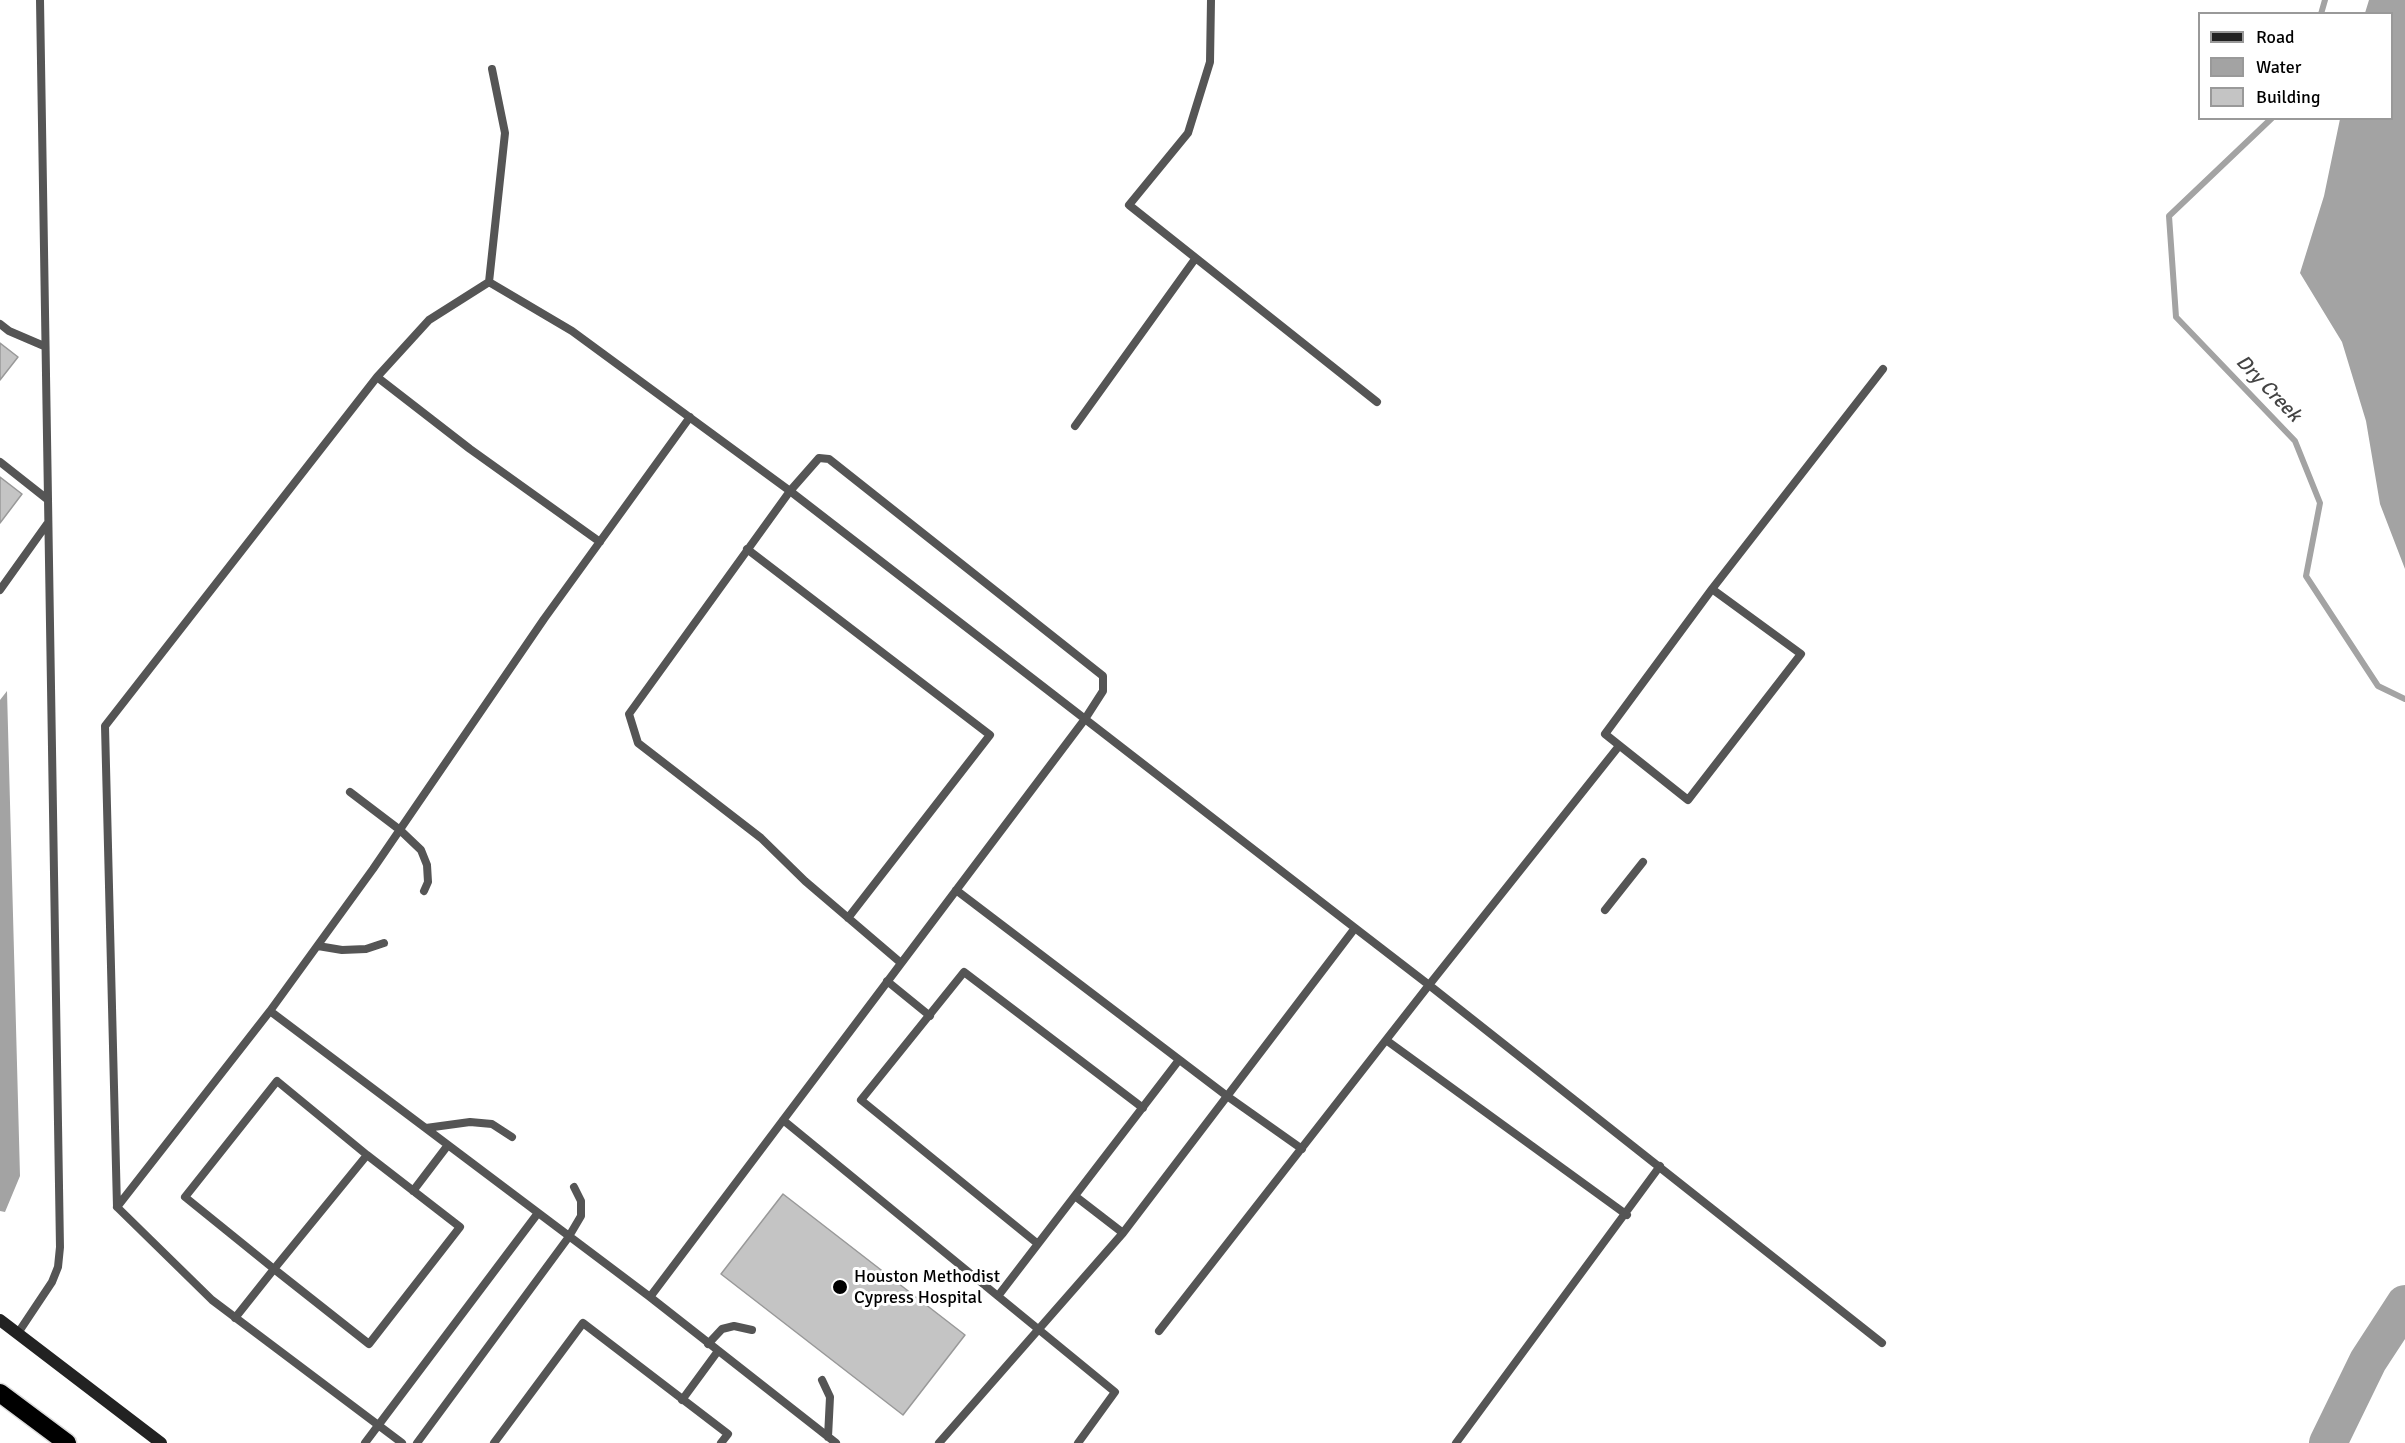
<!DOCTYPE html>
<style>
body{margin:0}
#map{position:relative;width:2405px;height:1443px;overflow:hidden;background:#fff;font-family:Signika,sans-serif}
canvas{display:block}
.legend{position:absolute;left:2198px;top:12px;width:195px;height:108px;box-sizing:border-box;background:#fff;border:2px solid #999;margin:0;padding:8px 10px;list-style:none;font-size:18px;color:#000}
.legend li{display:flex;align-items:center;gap:12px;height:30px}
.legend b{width:30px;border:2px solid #999}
</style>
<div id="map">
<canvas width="2405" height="1443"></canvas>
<ul class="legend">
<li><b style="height:8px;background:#222"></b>Road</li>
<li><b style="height:16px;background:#a3a3a3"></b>Water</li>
<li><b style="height:16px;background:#c4c4c4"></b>Building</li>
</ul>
</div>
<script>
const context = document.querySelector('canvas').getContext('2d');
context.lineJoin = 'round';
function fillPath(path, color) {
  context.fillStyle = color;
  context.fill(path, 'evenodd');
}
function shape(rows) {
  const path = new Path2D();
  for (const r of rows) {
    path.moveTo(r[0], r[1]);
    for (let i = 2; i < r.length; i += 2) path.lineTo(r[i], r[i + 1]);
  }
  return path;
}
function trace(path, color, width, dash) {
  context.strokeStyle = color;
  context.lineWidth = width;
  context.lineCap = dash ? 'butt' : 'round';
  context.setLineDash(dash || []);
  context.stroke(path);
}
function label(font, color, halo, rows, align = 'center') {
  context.font = font + ' Signika,sans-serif';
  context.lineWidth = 6;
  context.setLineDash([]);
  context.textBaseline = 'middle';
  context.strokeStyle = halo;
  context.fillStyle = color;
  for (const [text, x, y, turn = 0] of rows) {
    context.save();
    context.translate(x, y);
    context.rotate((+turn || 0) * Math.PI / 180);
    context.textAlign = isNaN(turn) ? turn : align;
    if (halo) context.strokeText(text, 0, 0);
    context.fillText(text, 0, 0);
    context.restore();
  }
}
fillPath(shape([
 [2369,0,2405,0,2405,569,2380,504,2366,421,2342,342,2300,273,2324,196,2340,119,2392,118,2392,14,2365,13],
 [7,691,20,1176,5,1212,0,1211,0,700]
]), '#a3a3a3');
trace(shape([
 [2321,14,2325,0],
 [2272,118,2169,216,2176,317,2295,441,2320,503,2306,576,2378,686,2405,699]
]), '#a3a3a3', 6);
trace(shape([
 [2328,1443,2368,1361,2405,1304]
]), '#a3a3a3', 38);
const building = shape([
 [0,343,18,357,0,380,0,343],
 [0,477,22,494,0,523,0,477],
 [783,1194,965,1335,903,1415,721,1274,783,1194]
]);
fillPath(building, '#c4c4c4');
trace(building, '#999', 1.5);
const highway = shape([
 [0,1393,67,1443]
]);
trace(highway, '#dbdbdb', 21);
trace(shape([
 [1211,0,1210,62,1188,133,1129,205,1377,402],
 [492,69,505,133,489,282,572,331,790,491,629,714,638,743,761,838,805,881,901,963],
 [0,324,9,331,44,346],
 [377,377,470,449,600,542],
 [1075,426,1195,259],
 [0,462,47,499],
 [747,549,990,735,848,918],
 [1712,589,1801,654,1688,800,1605,734,1712,589,1883,369],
 [0,590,47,524],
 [1619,746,1429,985,1882,1343],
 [350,792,400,830,421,850,427,865,428,882,424,891],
 [956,890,1227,1096,1302,1149],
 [1605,910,1643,862],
 [318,946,342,950,366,949,384,943],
 [887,981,930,1016],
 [270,1011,373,869,544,619,690,417],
 [783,1120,1115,1392,1078,1443],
 [426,1128,470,1122,492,1124,512,1137],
 [367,1155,460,1227,369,1344,274,1269,367,1155],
 [413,1191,448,1145],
 [1075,1196,1123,1233],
 [117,1207,270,1011,650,1297],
 [1038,1244,861,1100,964,972,1143,1108],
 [998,1296,1179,1060],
 [235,1318,274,1269,185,1197,277,1081,367,1155],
 [1159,1331,1386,1040],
 [18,1333,52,1282,58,1267,60,1247,40,0],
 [708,1344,722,1329,734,1326,752,1330],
 [822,1380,830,1397,828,1437],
 [682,1400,718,1351],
 [365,1443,538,1213],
 [402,1443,212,1300,117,1207,105,726,377,377,429,320,489,282],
 [417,1443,568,1238,581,1216,581,1201,574,1187],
 [494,1443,583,1323,728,1434,721,1443],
 [836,1443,650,1297,1085,719,1103,691,1103,676,829,459,819,458,790,491,1085,719,1355,928,1429,985,1386,1040,1627,1215],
 [939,1443,1123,1233,1355,928],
 [1456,1443,1660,1166]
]), '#555', 8);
trace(shape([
 [0,1320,161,1443]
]), '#222', 12);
trace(highway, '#000', 18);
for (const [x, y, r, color] of [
 [840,1287,8,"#000"]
]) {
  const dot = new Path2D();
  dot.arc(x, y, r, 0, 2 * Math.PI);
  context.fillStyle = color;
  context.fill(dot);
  trace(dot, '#fff', 2);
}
label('18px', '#000', '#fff', [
 ["Houston Methodist",854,1277],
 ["Cypress Hospital",854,1298]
], 'left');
label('italic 20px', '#444', '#fff', [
 ["Dry Creek",2268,389,46]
]);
</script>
